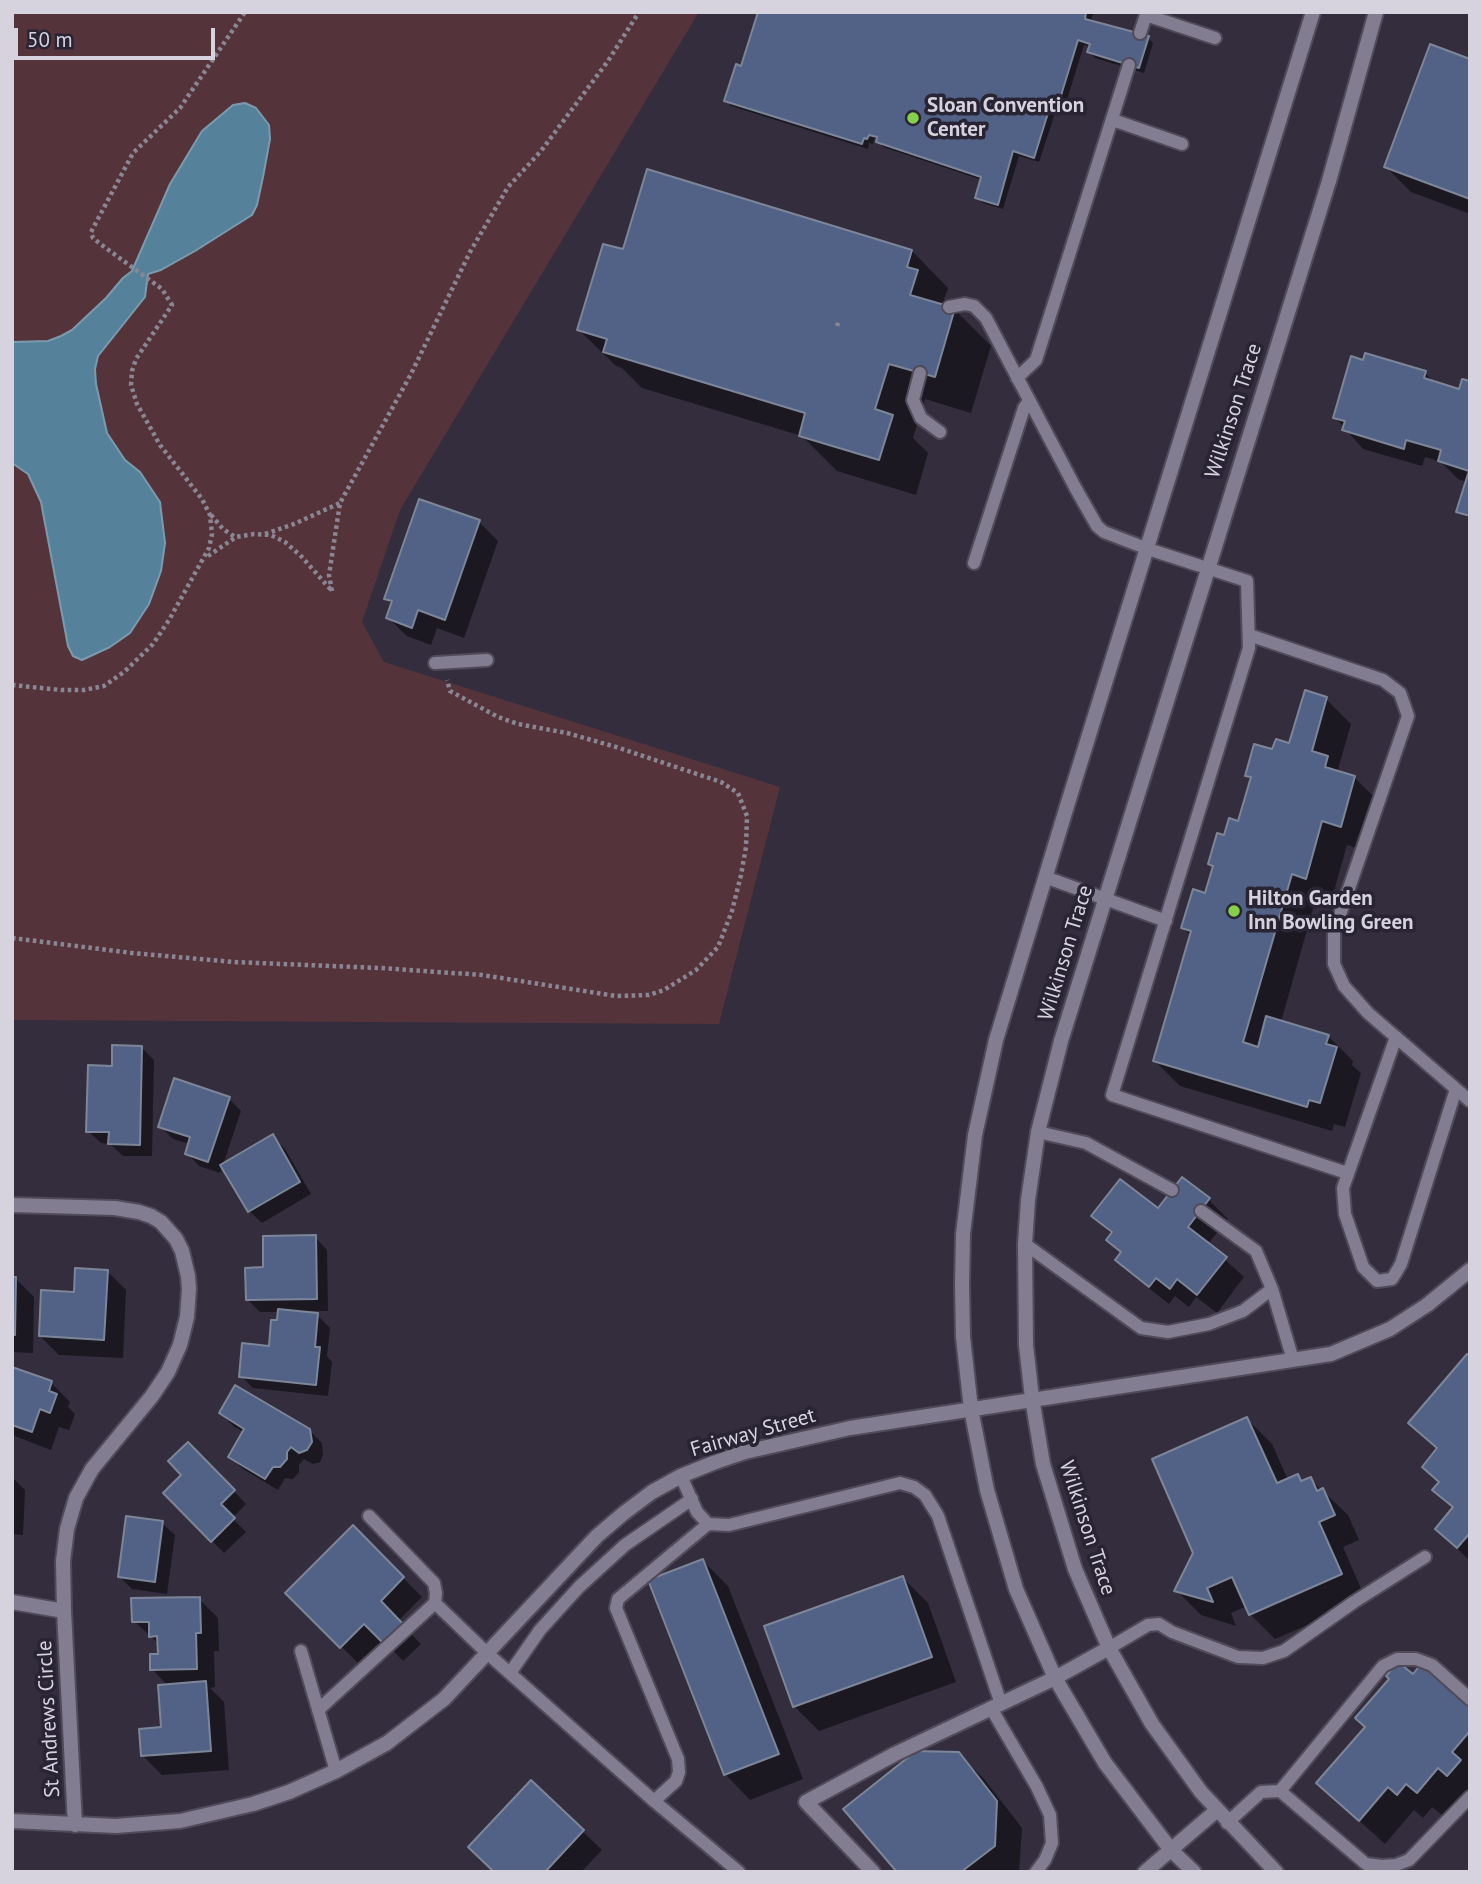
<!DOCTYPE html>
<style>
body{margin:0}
#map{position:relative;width:1482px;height:1884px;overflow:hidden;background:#332d3e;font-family:"PT Sans",sans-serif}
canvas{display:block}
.frame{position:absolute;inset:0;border:14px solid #d7d3de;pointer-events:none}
.scale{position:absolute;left:14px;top:28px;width:201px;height:32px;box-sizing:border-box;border:4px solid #d7d3de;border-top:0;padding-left:9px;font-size:21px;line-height:24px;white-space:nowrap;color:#d7d3de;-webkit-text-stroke:5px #292434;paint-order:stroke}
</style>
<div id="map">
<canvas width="1482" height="1884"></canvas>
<div class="frame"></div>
<div class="scale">50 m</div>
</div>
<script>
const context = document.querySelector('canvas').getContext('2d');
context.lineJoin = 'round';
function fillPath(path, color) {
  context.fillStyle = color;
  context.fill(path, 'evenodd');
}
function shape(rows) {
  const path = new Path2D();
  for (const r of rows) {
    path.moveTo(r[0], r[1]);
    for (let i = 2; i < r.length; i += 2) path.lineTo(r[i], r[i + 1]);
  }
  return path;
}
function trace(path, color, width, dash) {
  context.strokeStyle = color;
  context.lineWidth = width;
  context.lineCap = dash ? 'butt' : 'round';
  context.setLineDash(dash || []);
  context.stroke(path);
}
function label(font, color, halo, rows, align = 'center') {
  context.font = font + ' "PT Sans",sans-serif';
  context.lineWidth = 7;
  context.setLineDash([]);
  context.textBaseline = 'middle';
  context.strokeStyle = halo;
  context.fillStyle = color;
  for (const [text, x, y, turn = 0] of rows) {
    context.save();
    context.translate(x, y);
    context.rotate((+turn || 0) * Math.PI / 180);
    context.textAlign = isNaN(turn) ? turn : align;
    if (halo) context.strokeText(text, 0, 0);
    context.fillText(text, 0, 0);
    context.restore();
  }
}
fillPath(shape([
 [12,12,699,12,400,510,362,622,384,662,780,787,719,1024,12,1020]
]), '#55333a');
const water = shape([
 [245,103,256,108,269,125,270,139,263,177,257,205,252,215,195,251,161,270,148,274,145,297,98,356,95,369,96,384,107,433,125,460,140,472,160,502,165,543,161,571,149,604,130,633,110,647,82,660,73,656,68,646,41,502,28,474,12,463,12,342,48,341,61,336,72,330,106,298,123,278,132,271,170,184,202,131,233,105,245,103]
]);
fillPath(water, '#55829a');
trace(water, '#7c9aae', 2);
fillPath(shape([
 [760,12,1094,12,1090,22,1148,38,1153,43,1144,73,1095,58,1089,52,1090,47,1084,45,1065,106,1058,104,1039,162,1019,156,1003,209,983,203,977,198,982,180,883,147,878,140,874,139,873,144,869,143,868,149,731,106,726,101,743,68],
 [1470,61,1470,214,1411,192,1386,167],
 [912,251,948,288,944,299,991,346,971,413,925,399,913,438,928,453,916,495,837,471,802,436,642,388,622,368,616,366,579,330,624,252],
 [1425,373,1436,384,1460,391,1470,383,1470,519,1458,511,1467,482,1458,479,1441,462,1425,457,1422,466,1363,449,1335,417],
 [479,522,498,541,464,638,437,628,431,645,407,636,388,618,392,604,386,598],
 [1326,699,1351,724,1338,769,1344,775,1355,778,1380,803,1366,851,1347,845,1331,902,1316,898,1281,1022,1328,1036,1353,1061,1352,1065,1361,1073,1345,1127,1334,1124,1332,1131,1180,1086,1155,1061,1191,936,1183,928,1206,896,1214,868,1210,864,1225,837,1239,823,1252,780,1247,775,1274,751,1290,745],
 [141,1047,154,1060,152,1156,123,1156,110,1144,101,1143,88,1131,113,1068],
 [12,1095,14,1097,14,1156,12,1156],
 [229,1099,241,1111,223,1165,272,1136,285,1149,311,1194,262,1223,249,1211,223,1165,220,1173,199,1166,187,1153,190,1144,173,1139,160,1126],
 [1182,1179,1209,1200,1228,1219,1208,1244,1244,1277,1217,1313,1196,1297,1189,1307,1175,1296,1169,1304,1136,1278,1117,1259,1122,1253,1108,1240,1112,1235,1094,1216,1158,1210],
 [315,1237,327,1250,328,1311,306,1311,305,1314,317,1315,330,1328,327,1356,332,1362,328,1396,253,1388,241,1376,270,1348,280,1312,260,1312,247,1299,265,1269],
 [107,1271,126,1290,123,1358,59,1355,40,1336,75,1294],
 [12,1278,15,1278,34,1297,33,1353,12,1352],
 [1470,1358,1470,1561,1437,1529,1454,1509,1434,1490,1440,1483,1438,1450,1411,1423],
 [12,1368,51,1383,70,1402,68,1407,75,1414,69,1430,59,1427,51,1450,12,1435],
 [221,1413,309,1430,322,1443,323,1455,320,1462,313,1464,304,1459,299,1465,299,1472,293,1479,285,1478,278,1490,243,1469,230,1457,244,1432,233,1426],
 [1247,1419,1272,1444,1288,1480,1297,1476,1303,1482,1310,1479,1348,1515,1359,1540,1343,1547,1366,1600,1275,1639,1250,1614,1247,1606,1231,1613,1236,1626,1201,1615,1176,1590,1195,1553],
 [188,1444,246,1504,232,1518,246,1532,224,1553,165,1493,184,1475],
 [12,1477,25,1490,23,1535,12,1534],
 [162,1523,175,1535,167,1594,132,1589,120,1577],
 [353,1527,422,1597,398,1621,421,1644,403,1661,384,1641,360,1665,287,1593],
 [703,1561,728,1586,803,1779,750,1800,725,1774],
 [903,1578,928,1603,956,1682,819,1731,794,1706],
 [199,1599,218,1618,219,1651,214,1651,215,1687,210,1688,224,1702,229,1770,162,1775,143,1756,163,1729,168,1686,152,1669,160,1656,159,1644,134,1621],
 [1414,1676,1470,1708,1470,1797,1464,1792,1443,1816,1432,1807,1423,1818,1414,1810,1385,1844,1318,1783],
 [958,1753,984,1779,1022,1828,1019,1872,899,1872],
 [531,1782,602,1850,581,1872,496,1872]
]), '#0007');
const building = shape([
 [758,12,1086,12,1085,19,1149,36,1139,68,1087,52,1090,44,1078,40,1059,102,1052,100,1034,158,1013,151,998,205,975,198,981,177,876,142,877,137,869,135,867,139,864,138,862,144,724,101,736,64,741,66,758,12],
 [1430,44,1470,59,1470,199,1384,167,1430,44],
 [647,169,912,250,907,267,918,270,910,295,955,308,935,377,889,364,875,409,893,415,879,460,799,436,805,413,603,352,607,339,577,330,603,244,623,249,647,169],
 [1365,353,1426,371,1424,378,1459,389,1462,379,1470,381,1470,478,1467,477,1469,471,1438,461,1441,450,1406,440,1404,449,1342,430,1345,421,1333,418,1351,356,1363,360,1365,353],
 [1467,477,1470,478,1470,516,1456,512,1467,477],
 [419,499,480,520,445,620,418,610,412,628,386,618,392,601,384,599,419,499],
 [1305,690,1327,697,1312,751,1328,756,1325,767,1355,776,1341,827,1322,821,1306,879,1292,874,1243,1042,1258,1047,1266,1016,1329,1035,1326,1044,1337,1047,1320,1103,1309,1100,1307,1107,1153,1061,1191,931,1181,928,1193,889,1205,893,1213,866,1208,864,1217,833,1224,835,1229,818,1238,821,1251,777,1245,776,1254,744,1272,749,1276,739,1289,743,1305,690],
 [112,1045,142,1046,140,1145,108,1144,109,1132,86,1132,88,1065,112,1066,112,1045],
 [174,1078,230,1097,208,1162,185,1154,190,1137,158,1127,174,1078],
 [273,1134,300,1182,248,1212,220,1165,273,1134],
 [1182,1177,1210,1198,1188,1227,1227,1257,1197,1295,1177,1279,1170,1289,1156,1278,1149,1287,1115,1260,1121,1252,1106,1240,1112,1232,1091,1216,1120,1179,1158,1208,1182,1177],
 [316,1235,317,1299,246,1300,245,1268,263,1267,263,1236,316,1235],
 [75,1268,108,1270,104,1340,39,1336,41,1290,74,1292,75,1268],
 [12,1277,16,1277,15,1335,12,1335,12,1277],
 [278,1309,318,1313,315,1347,320,1347,316,1385,239,1377,242,1343,269,1346,271,1320,277,1320,278,1309],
 [1467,1354,1470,1356,1470,1533,1457,1548,1435,1529,1453,1507,1432,1490,1439,1482,1422,1467,1437,1448,1408,1423,1467,1354],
 [12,1367,52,1381,49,1391,57,1394,50,1413,40,1409,32,1432,12,1425,12,1367],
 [235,1385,310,1429,312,1442,307,1450,299,1453,291,1447,287,1452,287,1459,280,1467,273,1467,265,1479,228,1457,244,1429,219,1413,235,1385],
 [1247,1417,1277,1483,1298,1474,1301,1481,1311,1477,1317,1491,1323,1488,1335,1515,1319,1522,1342,1574,1249,1615,1232,1577,1207,1588,1213,1602,1174,1591,1193,1553,1152,1459,1247,1417],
 [188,1442,235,1490,221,1504,235,1518,211,1542,163,1493,181,1475,168,1461,188,1442],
 [126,1516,163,1521,155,1582,118,1577,126,1516],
 [353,1525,404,1577,381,1601,403,1624,384,1644,364,1624,340,1648,285,1593,353,1525],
 [703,1559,779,1754,724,1775,648,1580,703,1559],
 [903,1576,932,1657,793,1707,764,1626,903,1576],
 [200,1597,201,1633,196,1633,197,1669,150,1670,150,1654,158,1654,157,1636,149,1637,149,1622,132,1622,131,1598,200,1597],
 [1398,1662,1413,1674,1421,1664,1470,1706,1470,1731,1452,1752,1461,1760,1447,1776,1438,1768,1417,1793,1406,1784,1397,1795,1388,1787,1359,1821,1316,1783,1365,1727,1355,1718,1389,1679,1386,1676,1398,1662],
 [206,1681,211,1751,141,1756,139,1729,161,1727,158,1685,206,1681],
 [916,1751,959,1752,997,1801,995,1846,961,1872,897,1872,843,1809,916,1751],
 [531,1780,584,1830,545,1872,494,1872,468,1847,531,1780]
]);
fillPath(building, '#526186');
trace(building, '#7d8698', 2);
const lane = shape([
 [1146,15,1215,38],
 [1140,33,1147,12],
 [1113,120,1182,144],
 [949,307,965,304,974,306,986,318,1076,489,1097,526,1104,532,1148,549,1247,581,1249,648,1112,1095,1347,1173],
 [920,373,913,400,921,418,940,432],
 [1017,378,1036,360,1129,65],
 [974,563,1024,408,1029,401],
 [1249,635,1383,680,1400,693,1408,716,1334,932,1334,964,1344,986,1368,1013,1470,1101],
 [435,663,487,660],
 [1045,877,1166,921],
 [1396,1037,1343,1188,1345,1214,1363,1267,1377,1281,1392,1279,1401,1264,1456,1089],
 [1038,1132,1086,1143,1172,1190],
 [1201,1211,1256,1251,1272,1289,1293,1360],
 [1025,1244,1141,1328,1168,1332,1209,1324,1243,1311,1272,1289],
 [681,1476,697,1512,708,1524,729,1525,900,1483,914,1487,925,1495,938,1516,1001,1704],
 [369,1516,434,1583,436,1593,435,1603],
 [1109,1648,1148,1625,1159,1624,1172,1632,1238,1657,1263,1658,1284,1651,1354,1602,1425,1557],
 [301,1651,336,1771],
 [510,1673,540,1630,579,1587,625,1545,692,1499],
 [991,1708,1037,1787,1050,1815,1052,1843,1045,1860,1036,1872],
 [318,1710,435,1603,487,1653,654,1801,739,1872],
 [1280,1791,1383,1666,1397,1659,1416,1659,1432,1665,1470,1699],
 [654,1801,676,1781,679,1772,678,1759,616,1608,618,1599,708,1524],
 [1227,1823,1261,1792,1280,1791,1366,1864,1382,1866,1396,1865,1409,1860,1470,1797]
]);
const street = shape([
 [12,1205,115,1208,139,1212,151,1216,161,1222,176,1239,182,1251,188,1276,189,1289,187,1317,180,1345,168,1372,152,1396,92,1469,76,1498,67,1529,63,1561,64,1611,12,1602],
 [64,1611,75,1825],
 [12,1821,116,1826,180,1821,253,1804,289,1792,336,1771,387,1743,444,1699,597,1536,624,1513,652,1492,681,1476,713,1463,745,1452,850,1428,1331,1354,1390,1329,1427,1305,1470,1270],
 [873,1872,806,1802,895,1754,1055,1678,1109,1648],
 [1145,1872,1216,1811],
 [1194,1872,1171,1850,1105,1763,1055,1678,1016,1589,987,1490,971,1409,963,1337,962,1285,963,1234,975,1135,996,1040,1067,806,1313,12],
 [1276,1872,1201,1792,1152,1724,1109,1648,1075,1569,1043,1464,1032,1398,1026,1345,1025,1244,1028,1200,1038,1132,1061,1041,1329,181,1376,12]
]);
trace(lane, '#504a59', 16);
trace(street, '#504a59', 18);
trace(shape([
 [837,326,839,321],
 [211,515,223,529,235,537],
 [265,534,294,524,340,503],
 [208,556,236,537,254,534,271,535,285,542,301,556,331,590],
 [332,591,329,575,340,503,411,374,470,252,508,187,541,151,608,61,639,12],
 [12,685,61,690,84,690,104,686,124,672,153,644,169,620,209,548,212,534,210,515,202,499,160,445,137,404,131,385,132,371,136,359,172,305,162,289,99,243,93,238,91,232,133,153,180,108,245,12],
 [12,938,132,953,234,962,380,968,482,975,616,996,649,995,664,990,696,970,718,947,732,911,741,875,746,847,747,816,738,793,721,782,616,747,567,733,518,724,498,717,450,691,447,680]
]), '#8b8694', 4.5, [3.5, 3.5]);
trace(lane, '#837d91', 12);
trace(street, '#837d91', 14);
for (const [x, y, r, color] of [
 [913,118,7,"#86cf4b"],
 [1234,911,7,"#86cf4b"]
]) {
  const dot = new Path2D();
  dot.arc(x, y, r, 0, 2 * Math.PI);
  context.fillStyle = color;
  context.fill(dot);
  trace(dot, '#292434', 2.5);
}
label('bold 21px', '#d7d3de', '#292434', [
 ["Sloan Convention",927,106],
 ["Center",927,130],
 ["Hilton Garden",1248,899],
 ["Inn Bowling Green",1248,923]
], 'left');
label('21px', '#d7d3de', '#292434', [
 ["Wilkinson Trace",1234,411,-72],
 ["Wilkinson Trace",1066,953,-73],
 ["Fairway Street",753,1433,-16],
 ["Wilkinson Trace",1087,1528,72],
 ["St Andrews Circle",49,1719,-93]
]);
</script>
